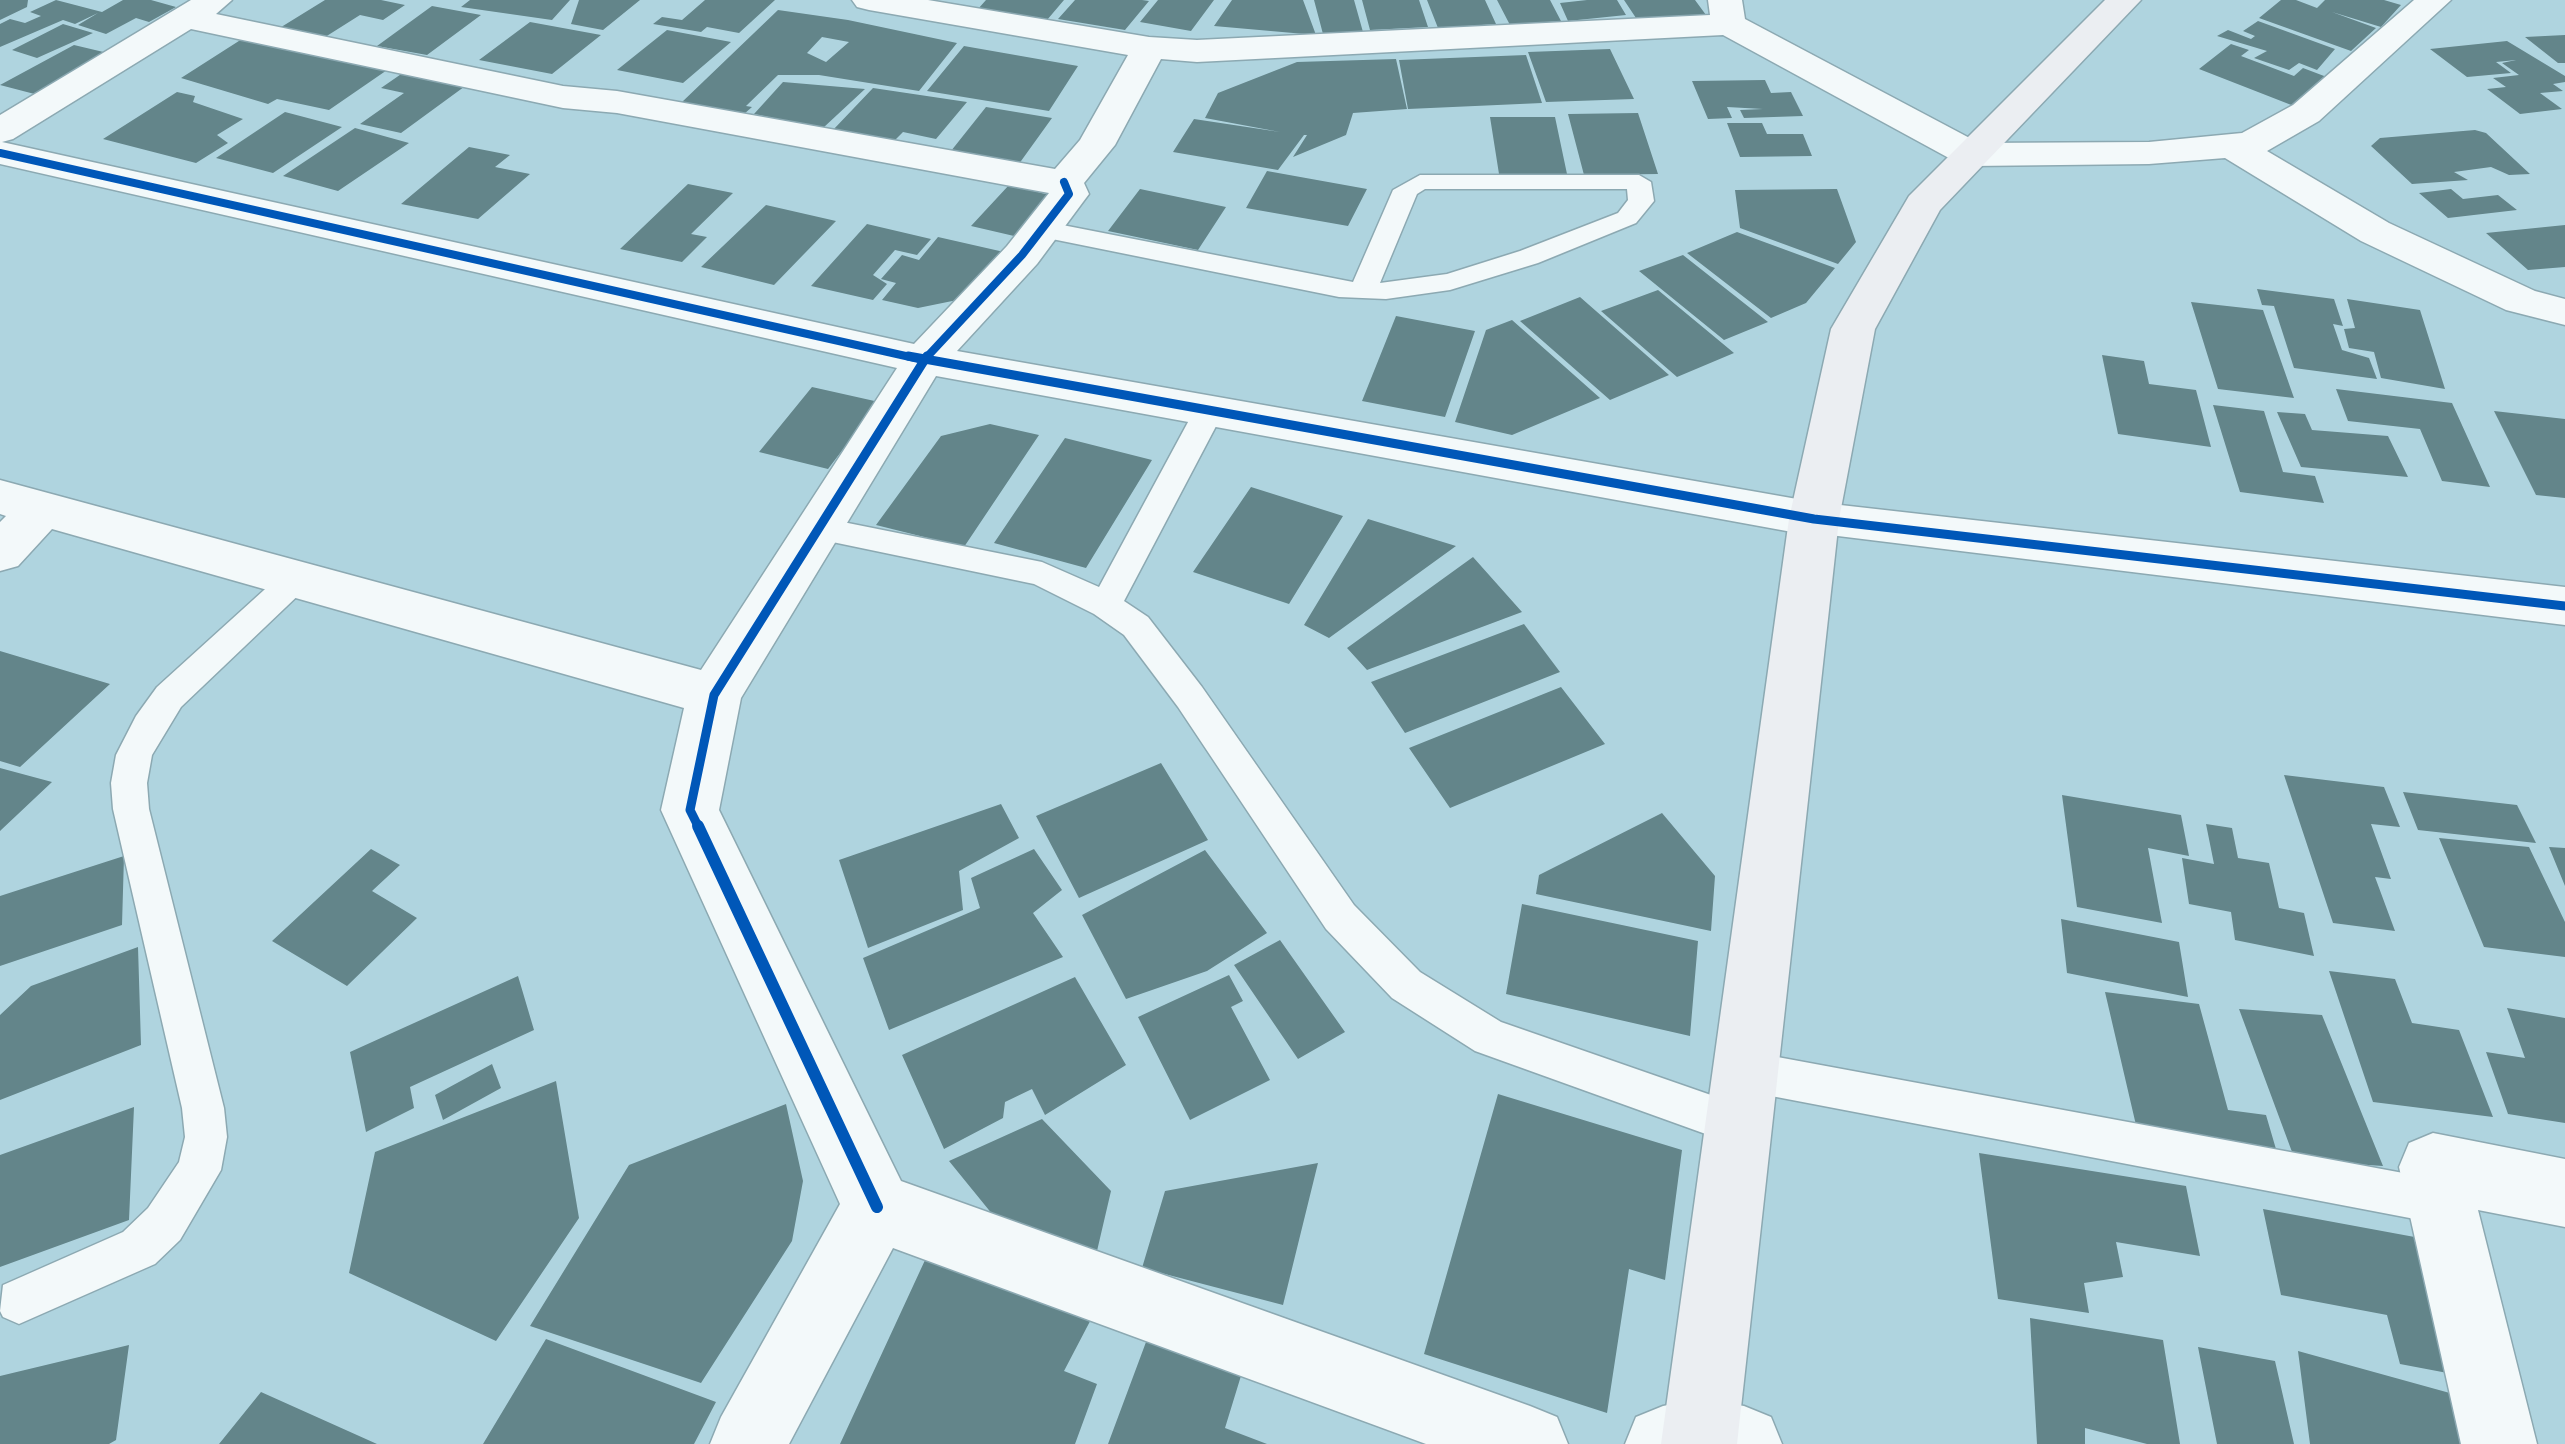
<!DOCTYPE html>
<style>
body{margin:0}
canvas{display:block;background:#afd4df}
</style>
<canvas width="2565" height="1444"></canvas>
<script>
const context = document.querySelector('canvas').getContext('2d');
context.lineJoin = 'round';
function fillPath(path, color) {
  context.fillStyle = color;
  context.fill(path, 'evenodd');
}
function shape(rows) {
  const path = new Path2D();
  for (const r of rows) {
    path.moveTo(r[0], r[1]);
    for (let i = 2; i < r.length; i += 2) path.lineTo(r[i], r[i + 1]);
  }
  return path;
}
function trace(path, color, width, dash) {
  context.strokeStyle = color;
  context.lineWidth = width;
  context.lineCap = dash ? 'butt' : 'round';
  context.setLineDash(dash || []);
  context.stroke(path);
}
fillPath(shape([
 [0,0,28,0,27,7,0,20],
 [56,0,102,12,123,0,151,0,176,7,149,22,136,18,106,34,78,25,98,13,75,24,63,20,0,47,0,24,10,19,25,23,41,16,30,12],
 [325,0,381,0,405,5,383,20,360,15,322,39,278,29],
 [470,0,570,0,552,20,461,7],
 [579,0,640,0,603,30,571,24],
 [705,0,775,0,739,33,707,27,701,32,653,24,662,17,682,20],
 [986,0,1064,0,1047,20,978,9],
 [1075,0,1142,0,1149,1,1125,30,1058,19],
 [1158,0,1214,0,1191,31,1140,22],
 [1232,0,1303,0,1316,35,1214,26],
 [1314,0,1354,0,1363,32,1323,34],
 [1362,0,1419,0,1428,27,1370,30],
 [1427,0,1485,0,1496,24,1438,28],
 [1497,0,1550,0,1561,21,1510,25],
 [1587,0,1617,0,1626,15,1568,21,1560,3],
 [1624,0,1695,0,1706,15,1638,21],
 [2281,0,2296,0,2317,8,2325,0,2384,0,2401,5,2381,27,2332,12,2376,28,2351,51,2259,18],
 [432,6,481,15,427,55,377,46],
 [778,10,848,20,957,43,919,91,819,75,778,75,746,106,752,107,744,114,681,103],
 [822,37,849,42,826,62,807,53],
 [2258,21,2335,49,2317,70,2299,63,2289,70,2254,58,2267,51,2217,36,2228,30,2251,39,2255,36,2243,31],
 [530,22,601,35,552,74,479,60],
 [63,24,93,33,37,58,12,50],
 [667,30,731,42,683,83,617,70],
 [2565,35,2565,63,2558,63,2525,37],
 [242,39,390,68,329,110,277,99,268,104,181,78],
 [2507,41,2565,76,2565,82,2553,84,2563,91,2540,93,2562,109,2520,114,2487,89,2506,87,2493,78,2519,75,2502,63,2516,60,2496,62,2511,73,2467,77,2430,49],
 [2231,44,2249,50,2241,56,2294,76,2303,68,2332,79,2299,108,2199,69],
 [74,45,116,55,46,97,0,85],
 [964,46,1078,66,1049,111,927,91],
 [1610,49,1634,99,1546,102,1528,52],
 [1526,55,1542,103,1408,109,1399,60],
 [1396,59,1407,109,1353,113,1346,135,1293,157,1307,135,1304,135,1278,170,1173,152,1194,119,1280,132,1205,118,1218,93,1297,62],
 [407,70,468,84,401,133,360,124,404,93,381,88],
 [1765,80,1771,93,1791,92,1803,116,1744,118,1740,110,1763,109,1727,107,1732,118,1708,119,1692,81],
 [783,82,865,89,823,128,754,114],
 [873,88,967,102,936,139,903,132,892,143,833,130],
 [177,92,195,96,193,102,243,119,217,135,228,143,196,163,103,139],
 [986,107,1052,118,1016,168,947,156],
 [285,112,342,127,273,173,216,158],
 [1638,113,1658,174,1584,175,1568,114],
 [1490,117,1555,117,1567,174,1499,174],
 [1727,123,1762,123,1767,134,1803,134,1812,156,1740,157],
 [355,128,409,143,338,191,283,176],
 [2475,130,2486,133,2530,174,2509,175,2491,167,2454,172,2468,180,2412,184,2371,146,2380,138],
 [469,147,510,155,495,167,530,174,478,219,401,204],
 [1267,171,1367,189,1348,226,1246,208],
 [688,184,733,193,691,234,707,237,682,262,620,249],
 [1009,185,1062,198,1027,239,971,226],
 [1140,189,1226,207,1198,250,1108,231],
 [1837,189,1856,242,1838,264,1740,228,1735,190],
 [2451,189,2463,199,2498,195,2517,210,2448,218,2419,193],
 [766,205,836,221,774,285,701,267],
 [867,224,931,239,917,255,895,250,873,275,887,284,873,300,811,286],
 [2565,225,2565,267,2528,270,2486,233],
 [1737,232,1835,268,1806,303,1771,318,1687,253],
 [938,237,1004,252,967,298,918,308,882,300,896,283,881,279,902,255,919,260],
 [1683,255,1768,322,1724,340,1639,271],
 [2257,289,2334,299,2343,326,2333,324,2342,350,2369,358,2377,379,2294,368,2274,306,2262,305],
 [1658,290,1734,353,1677,377,1601,311],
 [1580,297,1669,375,1610,400,1520,321],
 [2347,299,2420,310,2445,389,2381,378,2374,352,2349,348,2344,329,2355,328],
 [2191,302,2263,310,2294,398,2218,389],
 [1396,316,1475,331,1445,417,1362,401],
 [1512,320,1600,398,1512,435,1455,422,1486,330],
 [2102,355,2144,361,2149,384,2196,390,2211,447,2118,434],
 [812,387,879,402,828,469,759,452],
 [2336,389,2452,403,2490,487,2442,481,2420,429,2348,421],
 [2213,405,2264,411,2283,472,2315,476,2324,503,2240,492],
 [2494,411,2565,419,2565,498,2536,495],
 [2277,412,2305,414,2312,430,2388,436,2408,477,2301,467],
 [990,424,1039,435,964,547,876,525,941,436],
 [1065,438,1152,460,1086,568,994,543],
 [1251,487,1343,516,1289,604,1193,572],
 [1368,519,1456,546,1329,638,1304,625],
 [1473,557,1522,612,1367,670,1347,648],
 [1524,624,1560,672,1405,733,1371,682],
 [0,651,110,684,20,767,0,761],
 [1561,687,1605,744,1450,808,1409,748],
 [1161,763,1208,840,1079,898,1036,816],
 [0,768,52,782,0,831],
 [2284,775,2384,787,2400,827,2371,824,2391,879,2375,877,2395,931,2333,923],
 [2403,792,2517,805,2536,843,2418,830],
 [2062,795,2181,815,2189,856,2148,848,2162,923,2077,907],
 [1001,804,1019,838,959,871,963,910,868,948,839,860],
 [1662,813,1715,876,1711,931,1536,894,1539,875],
 [2206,824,2232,828,2238,858,2269,863,2279,908,2304,913,2314,956,2235,940,2231,912,2189,904,2182,858,2214,864],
 [2439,838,2529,847,2565,922,2565,957,2484,947],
 [2549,847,2565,848,2565,886],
 [371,849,400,865,372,891,417,918,347,986,272,941],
 [1034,849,1062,890,1033,913,1063,957,889,1030,863,958,980,908,971,878],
 [1205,850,1267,933,1207,971,1126,999,1082,915],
 [124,856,122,925,0,966,0,896],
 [1522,904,1698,941,1690,1036,1506,994],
 [2061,919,2179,942,2188,997,2067,973],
 [1280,940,1345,1032,1298,1059,1234,965],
 [138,947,141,1045,0,1100,0,1015,31,986],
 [2329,971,2395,979,2412,1023,2459,1030,2493,1117,2373,1102],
 [1229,975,1243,1001,1231,1007,1270,1080,1190,1120,1138,1017],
 [518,976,534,1030,410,1087,414,1108,366,1132,350,1052],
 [1075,977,1126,1065,1045,1115,1032,1089,1005,1102,1003,1118,944,1149,902,1055],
 [2105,992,2199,1004,2228,1110,2266,1115,2278,1156,2139,1138],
 [2507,1008,2565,1018,2565,1123,2508,1114,2486,1052,2525,1058],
 [2239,1009,2322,1015,2383,1166,2295,1160],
 [492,1064,501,1088,443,1120,435,1095],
 [556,1081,579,1218,496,1341,349,1273,375,1152],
 [1498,1094,1682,1150,1665,1280,1629,1269,1607,1413,1424,1354],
 [786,1104,803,1181,792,1241,701,1383,530,1326,629,1165],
 [134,1107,129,1220,0,1267,0,1155],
 [1042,1119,1111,1191,1097,1251,997,1220,949,1161],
 [1979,1153,2186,1186,2200,1256,2116,1242,2123,1277,2084,1283,2089,1313,1998,1299],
 [1318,1163,1283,1305,1142,1268,1165,1191],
 [2263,1209,2420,1238,2458,1375,2400,1364,2387,1315,2281,1295],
 [932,1245,1098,1306,1064,1371,1097,1384,1075,1444,840,1444],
 [2030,1318,2163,1340,2180,1444,2147,1444,2085,1428,2085,1444,2037,1444],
 [1149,1334,1244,1366,1225,1428,1267,1444,1108,1444],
 [546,1339,716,1402,694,1444,483,1444],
 [129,1345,116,1440,109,1444,0,1444,0,1376],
 [2198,1347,2275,1361,2294,1444,2217,1444],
 [2298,1351,2457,1395,2469,1444,2310,1444],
 [261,1392,377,1444,219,1444]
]), '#63858a');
const service = shape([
 [1420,175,1639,175,1651,182,1654,201,1636,223,1538,263,1450,290,1386,299,1339,297,1042,237,1029,229,1042,221,1353,282,1393,190,1420,175],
 [1425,189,1627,189,1628,200,1618,213,1520,251,1447,274,1380,283,1417,194,1425,189],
 [1209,401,1219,404,1224,411,1124,601,1148,617,1202,687,1354,905,1420,972,1501,1022,1754,1110,1760,1125,1754,1140,1739,1146,1475,1051,1392,998,1326,929,1178,707,1124,635,1094,614,1034,584,818,539,807,536,802,528,807,520,818,517,1042,562,1099,587,1194,411,1199,404,1209,401],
 [296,567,307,571,312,579,307,587,181,707,152,755,147,783,149,809,224,1108,227,1137,221,1170,180,1240,155,1264,19,1324,3,1317,0,1311,3,1285,123,1232,148,1208,179,1162,185,1137,182,1108,113,809,111,783,116,755,136,716,157,687,285,571,296,567],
 [1745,1051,2441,1180,2457,1186,2463,1202,2457,1218,2441,1224,1745,1091,1730,1085,1724,1071,1730,1057,1745,1051]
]);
const minor = shape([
 [191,0,232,0,216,14,563,86,617,91,1055,169,1080,140,1128,55,869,10,857,7,852,0,928,0,1149,37,1197,40,1710,15,1708,0,1742,0,1745,19,1979,143,2149,142,2242,133,2293,105,2414,0,2451,0,2319,121,2267,151,2389,223,2535,291,2565,299,2565,325,2506,310,2361,241,2225,158,2149,164,1972,166,1958,163,1723,35,1197,62,1161,59,1115,145,1084,183,1089,194,1083,202,1037,264,957,351,1814,502,1831,507,1839,519,1831,531,1814,536,936,376,741,698,719,810,901,1181,1530,1406,1557,1417,1568,1444,1426,1444,893,1248,789,1444,710,1444,721,1417,840,1204,661,810,684,708,52,529,18,566,0,571,0,522,6,516,0,514,0,480,701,670,897,368,0,164,0,115,191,0],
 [191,29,563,108,617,113,1049,193,1007,246,914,344,2,142,13,139,191,29],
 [2433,1133,2565,1159,2565,1227,2478,1210,2537,1444,2461,1444,2399,1167,2409,1143,2433,1133],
 [1699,1399,1744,1406,1771,1417,1782,1444,1625,1444,1636,1417,1663,1406,1699,1399]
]);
const tertiary = shape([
 [1814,502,2565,587,2565,625,1797,531,1789,519,1797,507,1814,502]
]);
const secondary = shape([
 [2105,0,2141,0,1940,210,1875,329,1839,519,1737,1444,1661,1444,1789,519,1831,329,1909,196,2105,0]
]);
trace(service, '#8ca9b2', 3);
trace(minor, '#8ca9b2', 3);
trace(tertiary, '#8ca9b2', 3);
trace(secondary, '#8ca9b2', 3);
fillPath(service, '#f3f9fa');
fillPath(minor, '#f3f9fa');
fillPath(tertiary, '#f3f9fa');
fillPath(secondary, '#ebeef2');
trace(shape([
 [0,153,919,359],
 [925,359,1022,255,1069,194,1064,182]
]), '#0057b8', 8);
trace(shape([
 [908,356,1814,519,2565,606],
 [699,828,690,810,714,695,927,356]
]), '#0057b8', 9);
trace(shape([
 [698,826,877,1207]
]), '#0057b8', 12);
</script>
